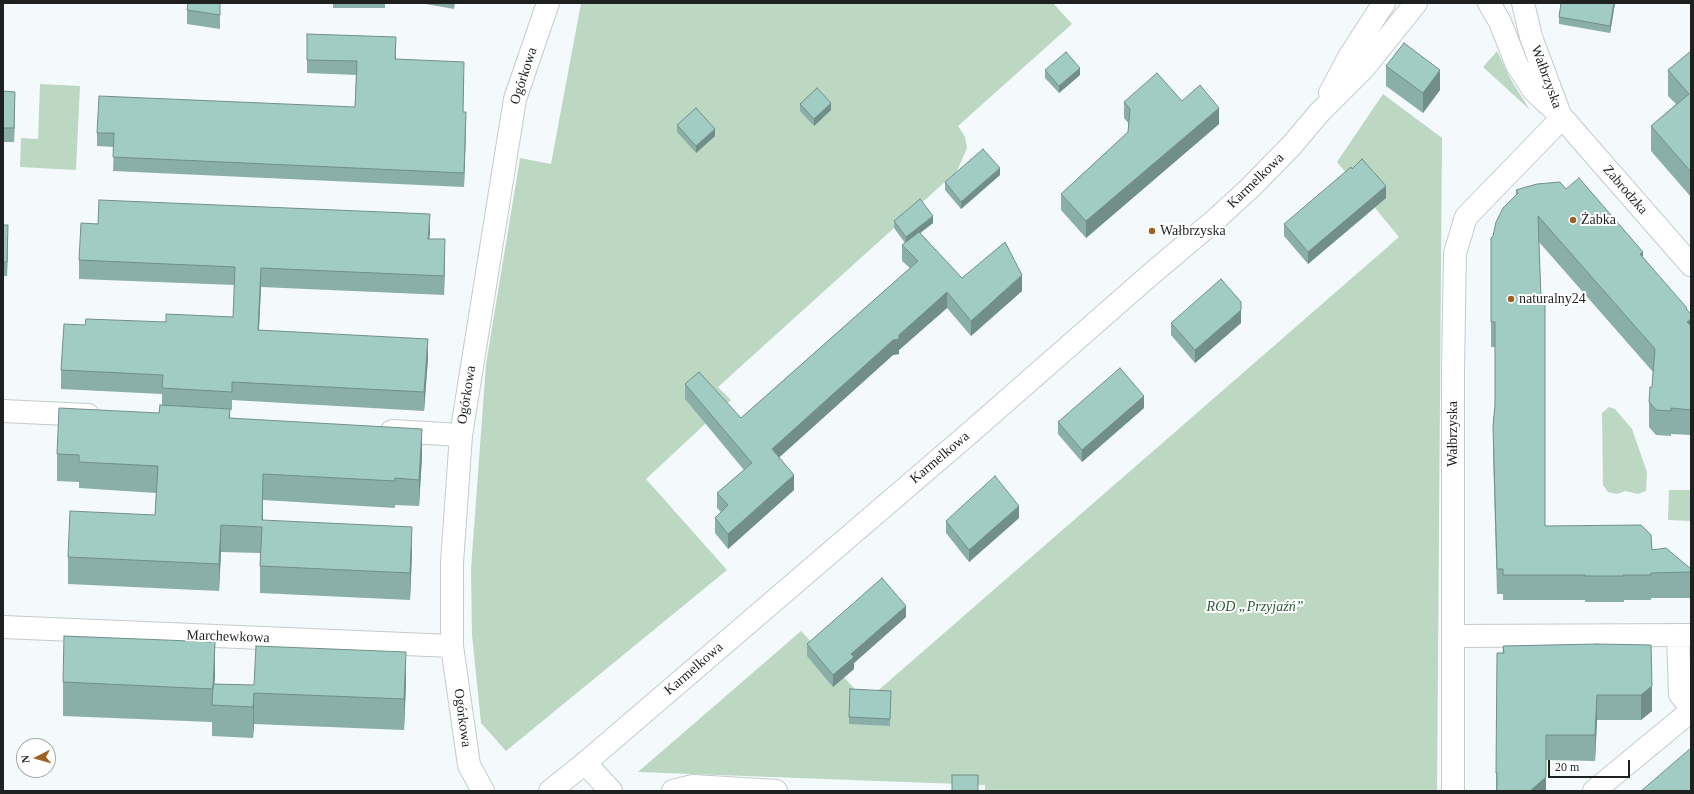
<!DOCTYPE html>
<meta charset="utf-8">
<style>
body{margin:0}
#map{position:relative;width:1694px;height:794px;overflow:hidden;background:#f4fafb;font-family:Georgia,serif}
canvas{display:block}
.frame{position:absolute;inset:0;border:4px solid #1f2121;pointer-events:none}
.north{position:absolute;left:16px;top:738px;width:40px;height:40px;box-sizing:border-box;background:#fff;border:1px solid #a5a6a6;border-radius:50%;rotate:264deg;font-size:11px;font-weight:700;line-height:16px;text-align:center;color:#1f2121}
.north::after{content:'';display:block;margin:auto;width:14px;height:18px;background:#9d6223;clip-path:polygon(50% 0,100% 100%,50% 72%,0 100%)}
.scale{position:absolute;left:1548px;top:760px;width:82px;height:18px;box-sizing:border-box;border:2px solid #1f2121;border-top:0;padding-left:5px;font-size:12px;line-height:14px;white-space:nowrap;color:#1f2121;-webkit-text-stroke:3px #fff;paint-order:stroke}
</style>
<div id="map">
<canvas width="1694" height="794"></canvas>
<div class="frame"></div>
<div class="north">N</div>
<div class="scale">20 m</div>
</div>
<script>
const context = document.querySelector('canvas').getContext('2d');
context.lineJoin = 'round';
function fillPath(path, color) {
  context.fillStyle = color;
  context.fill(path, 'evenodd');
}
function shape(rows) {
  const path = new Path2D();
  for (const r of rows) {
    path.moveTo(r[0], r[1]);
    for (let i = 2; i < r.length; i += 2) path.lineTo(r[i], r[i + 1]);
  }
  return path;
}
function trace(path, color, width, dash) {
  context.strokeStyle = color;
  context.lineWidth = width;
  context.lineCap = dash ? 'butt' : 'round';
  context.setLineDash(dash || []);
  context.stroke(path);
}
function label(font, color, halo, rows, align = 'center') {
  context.font = font + ' Georgia,serif';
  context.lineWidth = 4;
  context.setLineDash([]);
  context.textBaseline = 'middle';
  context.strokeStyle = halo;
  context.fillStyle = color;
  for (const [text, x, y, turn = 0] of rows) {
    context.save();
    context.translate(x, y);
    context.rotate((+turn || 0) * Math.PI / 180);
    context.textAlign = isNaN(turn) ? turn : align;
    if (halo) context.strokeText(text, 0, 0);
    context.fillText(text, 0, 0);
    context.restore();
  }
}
fillPath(shape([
 [581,3,1053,3,1072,24,958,126,965,137,967,148,957,171,718,387,731,400,646,479,727,570,506,751,481,723,472,635,471,569,486,364,520,158,551,164],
 [1497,51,1511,80,1530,110,1483,67],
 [40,84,80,86,76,170,20,167,21,138,38,139],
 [1383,94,1442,138,1437,791,985,791,985,785,638,772,801,631,866,701,1399,237,1337,162],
 [1609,407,1615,409,1632,429,1647,472,1646,491,1638,494,1625,491,1617,494,1608,492,1603,485,1602,413],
 [1669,490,1691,490,1691,521,1668,520]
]), '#bcd8c3');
const minor = shape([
 [1489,3,1500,22,1517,65,1534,91,1560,115,1691,265],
 [1523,3,1531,37,1559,112],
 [3,411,88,415],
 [392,431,461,435],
 [3,627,452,646],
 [1453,636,1691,635],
 [1678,636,1680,694,1691,708],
 [585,763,611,791],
 [483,791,469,765,452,646,452,563,461,435,515,99,548,3],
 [673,791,693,786,776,791],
 [1453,791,1453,370,1455,253,1466,217,1562,118],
 [1594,791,1691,711]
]);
const tertiary = shape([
 [1330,93,1349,57,1384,3],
 [550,791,585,763,972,431,1150,275,1214,221,1251,187,1292,145,1319,113,1363,69,1416,3]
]);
trace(minor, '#c5cbcc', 24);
trace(tertiary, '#c5cbcc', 24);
trace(minor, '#fff', 22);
trace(tertiary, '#fff', 22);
fillPath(shape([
 [220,3,220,29,187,24,187,10],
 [333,3,385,3,385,8,333,8],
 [420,3,455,3,454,9],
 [1561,3,1615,3,1610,33,1559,24,1559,17],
 [307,34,396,51,396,59,464,75,463,112,466,126,464,187,113,171,114,147,97,146,97,133,355,107,356,75,307,73],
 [1691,51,1691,197,1651,151,1651,126,1676,104,1668,96,1668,70],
 [1386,66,1440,90,1423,113,1386,86],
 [1045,70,1080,75,1059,93,1045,78],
 [3,91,15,106,14,142,3,142],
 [1182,101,1219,124,1086,238,1061,210,1061,194,1128,132,1129,124,1124,118,1124,102],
 [800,104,831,110,814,126,800,111],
 [677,125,715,136,696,153,677,132],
 [1000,175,961,209,945,190,945,182],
 [1566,189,1643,257,1691,314,1691,435,1671,434,1671,436,1656,435,1649,427,1649,402,1652,387,1653,372,1539,242,1545,526,1652,550,1691,569,1691,598,1651,598,1651,600,1624,600,1624,602,1585,602,1585,600,1503,600,1503,594,1497,594,1493,451,1493,426,1495,406,1495,347,1491,347,1491,264,1493,236,1516,195,1516,190],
 [1386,198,1308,264,1284,236,1284,224],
 [894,221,933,223,920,233,962,278,1022,291,971,336,947,308,899,350,899,354,893,355,779,457,794,490,728,549,715,533,715,518,721,512,717,508,717,493,744,470,685,399,685,384,741,418,910,268,902,261,902,245,905,243,894,228],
 [3,225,8,239,7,276,3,276],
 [429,239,445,258,444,295,261,287,259,330,428,358,424,411,232,400,232,410,230,410,230,418,422,456,419,506,395,505,395,508,263,500,263,520,412,553,410,600,260,593,260,553,221,552,219,591,68,584,68,557,155,515,156,493,79,488,79,482,57,481,57,454,159,413,162,405,162,394,61,389,61,370,85,325,166,322,233,317,235,285,79,279,79,260],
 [1171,323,1241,323,1195,363,1171,335],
 [1144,408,1082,462,1058,434,1058,422],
 [1019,518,969,562,946,533,946,521],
 [906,617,854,663,854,669,833,687,807,656,807,644],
 [1651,645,1652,711,1641,720,1597,720,1595,761,1546,760,1546,791,1496,791,1496,773,1503,646],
 [215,675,214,684,254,685,406,683,404,730,254,724,253,738,212,736,212,722,63,716,63,682],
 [891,691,890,726,849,724,849,717]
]), '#8aafa8');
fillPath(shape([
 [1614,3,1615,3,1610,33,1610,26],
 [1080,68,1080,75,1059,93,1059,86],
 [1440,70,1440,90,1423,113,1423,93],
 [15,92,15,106,14,142,14,128],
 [831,103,831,110,814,126,814,119],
 [1219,108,1219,124,1086,238,1086,221],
 [466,112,466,126,464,187,464,173],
 [715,129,715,136,696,153,696,146],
 [1000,168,1000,175,961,209,961,202],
 [1386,186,1386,198,1308,264,1308,252],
 [430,214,430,233,428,257,428,239],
 [933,216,933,223,906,244,906,237],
 [8,225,8,239,7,276,7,262],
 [445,239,445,258,444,295,444,276],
 [1643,252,1643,277,1640,254],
 [261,268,261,287,258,348,258,330],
 [1022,275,1022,291,971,336,971,321],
 [947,292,947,308,899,350,899,335],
 [1241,310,1241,323,1195,363,1195,350],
 [1691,319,1691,344,1687,322],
 [428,339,428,358,424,411,424,392],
 [899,339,899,354,893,355,772,464,772,449,893,340],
 [1144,396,1144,408,1082,462,1082,450],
 [422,429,422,456,419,506,419,480],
 [263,474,263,500,262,546,262,520],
 [794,475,794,490,728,549,728,534],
 [1019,506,1019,518,969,562,969,550],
 [221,525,221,552,219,591,219,564],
 [412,527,412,553,410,600,410,573],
 [906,606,906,617,854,663,854,669,833,687,833,675,851,654],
 [215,642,215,675,213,705,213,689],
 [406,652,406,683,404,730,404,699],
 [1652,686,1652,711,1641,720,1641,695],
 [254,693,254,724,253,738,253,707],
 [1597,695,1597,720,1595,761,1595,735],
 [1546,777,1546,791,1530,791]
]), '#718f88');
const building = shape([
 [188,3,220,3,220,15,187,10,188,3],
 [1561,3,1614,3,1610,26,1559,17,1561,3],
 [307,34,396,37,395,59,464,62,463,112,466,112,464,173,113,157,114,133,97,133,99,96,355,107,357,61,307,60,307,34],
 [1404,43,1440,70,1423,93,1386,66,1404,43],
 [1691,51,1691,172,1651,126,1689,94,1668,70,1691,51],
 [1066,52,1080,68,1059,86,1045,70,1066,52],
 [1157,73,1182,101,1200,85,1219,108,1086,221,1061,194,1128,132,1130,109,1124,102,1157,73],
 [817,88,831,103,814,119,800,104,817,88],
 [3,91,15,92,14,128,3,128,3,91],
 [696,108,715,129,696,146,677,125,696,108],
 [983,149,1000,168,961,202,945,182,983,149],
 [1362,159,1386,186,1308,252,1284,224,1351,167,1352,169,1362,159],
 [1579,178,1643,252,1640,254,1687,308,1686,309,1691,314,1691,319,1687,322,1691,326,1691,410,1671,408,1671,411,1656,410,1649,402,1650,387,1652,387,1655,349,1538,216,1541,298,1545,298,1545,526,1641,525,1651,535,1652,550,1666,548,1691,569,1691,572,1651,573,1651,575,1623,575,1624,576,1585,576,1585,575,1503,575,1503,569,1497,569,1493,426,1495,405,1495,322,1491,322,1491,238,1493,236,1496,222,1503,208,1518,193,1516,190,1537,184,1560,182,1566,189,1579,178],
 [920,199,933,216,906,237,894,221,920,199],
 [99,200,430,214,428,239,445,239,444,276,261,268,258,330,428,339,424,392,232,382,232,392,162,388,163,375,61,370,64,324,85,325,86,319,166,322,166,314,233,317,235,267,79,260,81,223,98,224,99,200],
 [3,225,8,225,7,262,3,262,3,225],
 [919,232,962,278,1005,242,1022,275,971,321,947,292,899,335,899,339,893,340,772,449,794,475,728,534,715,518,728,505,717,493,752,463,685,384,699,372,741,418,918,261,902,245,919,232],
 [1221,279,1241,302,1241,310,1195,350,1171,323,1221,279],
 [1120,368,1144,396,1082,450,1058,422,1120,368],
 [160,405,230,409,229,418,422,429,419,480,395,478,395,481,263,474,262,520,412,527,410,573,260,566,262,527,221,525,219,564,68,557,70,511,155,515,158,466,79,462,79,455,57,454,59,408,159,413,160,405],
 [995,476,1019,506,969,550,946,521,995,476],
 [882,578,906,606,851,654,854,657,833,675,807,644,882,578],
 [64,636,215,642,213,689,63,682,64,636],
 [1597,644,1651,645,1652,686,1641,695,1597,695,1595,735,1546,735,1546,777,1530,791,1497,791,1497,773,1496,773,1497,653,1504,653,1503,646,1597,644],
 [256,646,406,652,404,699,254,693,253,707,212,705,213,684,254,685,256,646],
 [850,689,891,691,890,719,849,717,850,689],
 [1691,748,1691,791,1641,791,1691,748],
 [952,775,978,775,978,791,952,791,952,775]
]);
fillPath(building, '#a1ccc3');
trace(building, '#718f88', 1);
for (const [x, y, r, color] of [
 [1573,220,4,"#9d6223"],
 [1152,231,4,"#9d6223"],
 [1511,299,4,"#9d6223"]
]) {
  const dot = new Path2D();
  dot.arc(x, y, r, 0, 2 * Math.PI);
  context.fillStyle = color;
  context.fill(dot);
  trace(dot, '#fff', 1.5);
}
label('14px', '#1f2121', '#fff', [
 ["Ogórkowa",524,76,-72],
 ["Wałbrzyska",1546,77,70],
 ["Karmelkowa",1256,181,-44],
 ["Zabrodzka",1625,190,49],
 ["Ogórkowa",467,395,-81],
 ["Wałbrzyska",1453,434,-90],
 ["Karmelkowa",940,458,-40],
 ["Marchewkowa",228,637,2],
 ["Karmelkowa",694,669,-41],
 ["Ogórkowa",462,718,82]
]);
label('14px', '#1f2121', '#fff', [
 ["Żabka",1581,220],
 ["Wałbrzyska",1160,231],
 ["naturalny24",1519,299]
], 'left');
label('italic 14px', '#2a5a39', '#fff', [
 ["ROD „Przyjaźń”",1255,607]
]);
</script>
